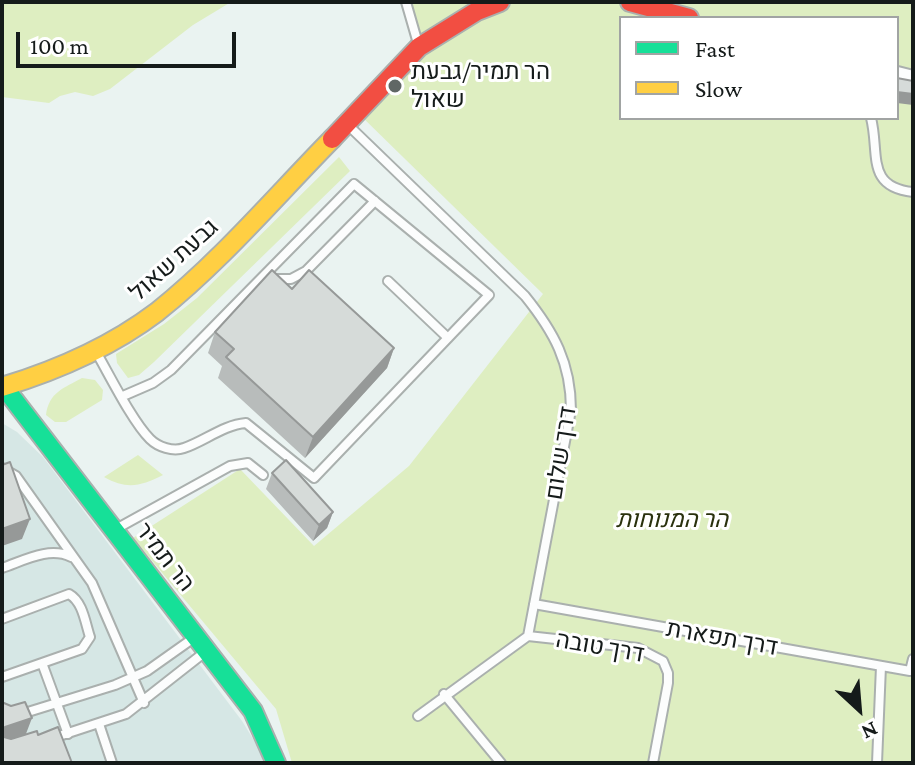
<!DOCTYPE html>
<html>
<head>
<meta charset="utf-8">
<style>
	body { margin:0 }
	#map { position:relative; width:915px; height:765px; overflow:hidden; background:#eaf3f1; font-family:"Crimson Pro",serif }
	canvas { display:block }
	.frame { position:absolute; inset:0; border:4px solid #151b1a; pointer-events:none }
	.legend { position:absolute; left:619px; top:16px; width:280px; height:104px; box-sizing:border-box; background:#fff; border:2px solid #a1a4a3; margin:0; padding:10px 14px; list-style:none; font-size:24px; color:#151b1a }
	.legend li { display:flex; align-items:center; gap:16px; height:40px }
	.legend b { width:40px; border:2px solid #a1a4a3 }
	.north { position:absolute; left:819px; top:669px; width:80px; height:80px; -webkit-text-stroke:6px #fff; paint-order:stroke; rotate:154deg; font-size:22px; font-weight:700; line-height:32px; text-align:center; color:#151b1a }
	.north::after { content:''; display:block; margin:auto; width:28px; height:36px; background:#151b1a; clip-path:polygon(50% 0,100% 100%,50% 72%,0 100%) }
	.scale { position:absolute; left:16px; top:32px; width:220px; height:36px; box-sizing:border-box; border:4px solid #151b1a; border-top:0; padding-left:10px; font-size:24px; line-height:28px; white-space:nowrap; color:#151b1a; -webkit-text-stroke:6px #fff; paint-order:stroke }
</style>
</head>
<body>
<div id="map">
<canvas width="915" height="765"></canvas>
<div class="frame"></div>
<ul class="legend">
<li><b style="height:10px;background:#16e098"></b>Fast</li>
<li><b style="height:10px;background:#ffcf43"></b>Slow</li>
</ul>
<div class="north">N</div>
<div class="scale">100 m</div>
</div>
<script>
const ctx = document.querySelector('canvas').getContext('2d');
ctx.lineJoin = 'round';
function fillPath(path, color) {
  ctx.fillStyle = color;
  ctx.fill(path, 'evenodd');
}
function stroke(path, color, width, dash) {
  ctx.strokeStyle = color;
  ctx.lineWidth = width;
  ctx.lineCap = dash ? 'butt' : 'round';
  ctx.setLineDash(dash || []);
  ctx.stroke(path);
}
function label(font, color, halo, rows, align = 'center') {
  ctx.font = font + ' "Crimson Pro",Heebo,serif';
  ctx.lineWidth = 6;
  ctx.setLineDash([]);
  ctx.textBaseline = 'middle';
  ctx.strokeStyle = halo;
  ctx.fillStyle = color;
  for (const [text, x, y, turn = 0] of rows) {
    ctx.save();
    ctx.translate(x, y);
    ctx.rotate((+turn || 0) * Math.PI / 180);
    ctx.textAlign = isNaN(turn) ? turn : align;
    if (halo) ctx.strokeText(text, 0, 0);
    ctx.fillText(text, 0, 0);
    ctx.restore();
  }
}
fillPath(new Path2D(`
	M2,423l15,9 26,25 199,264 26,42h-266z`), '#d6e7e5');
fillPath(new Path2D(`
	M2,2h229l-38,23 -83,64 -17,7 -18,-4 -15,4 -11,7 -47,-6z
	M411,2h502v761h-621l-16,-54 -143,-171 107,-69 74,77 95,-80 134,-172 -185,-181 60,-79zM621,18h276v100h-276z
	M339,157l11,14 -196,191 -15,13 -11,3 -11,-15 -1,-9 48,-30 33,-26z
	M82,378l13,2 8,10 -1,10 -36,22h-11l-9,-7c3,-23 18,-27 36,-37z
	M138,455l25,20c-22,11 -36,15 -59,2z`), '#deeec1');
const lane = new Path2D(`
	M406,2l13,45
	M871,118c9,35 -6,69 42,74
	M348,125l177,171c29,36 46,67 46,114l-43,226 -110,80
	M271,279h20l15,-8 69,-70
	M388,281l60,57
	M95,350c14,24 37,71 55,89 8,8 23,13 34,9 21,-7 39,-23 62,-25l68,55 175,-183 -135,-111 -183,186 -18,13 -30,13
	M2,468l14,8 76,107 52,120
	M116,529l114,-63 18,-3 15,12
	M2,568c21,-7 47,-22 69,-11
	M534,604l376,67 3,-12
	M2,619l67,-25c14,8 16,28 21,43l-8,12 -80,28
	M528,636l110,12 25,13 5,12v10l-15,80
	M42,663l26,71
	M444,694l57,69
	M2,720l113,-35 32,-14 48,-34
	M99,724l13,39
	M53,738l73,-24 79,-62
	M877,763l4,-97`);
const street = new Path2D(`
	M897,75l16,4`);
const fast = new Path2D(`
	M4,387l249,324 23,52`);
const slow = new Path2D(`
	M2,387c53,-16 110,-41 155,-75 64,-51 118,-115 175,-173`);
const jam = new Path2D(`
	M630,2l59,16
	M332,139l87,-92 58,-36 23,-9`);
stroke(lane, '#aab0ae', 12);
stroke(street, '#aab0ae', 20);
stroke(fast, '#aab0ae', 22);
stroke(slow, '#aab0ae', 22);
stroke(jam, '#aab0ae', 22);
stroke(lane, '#fcfdfd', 8);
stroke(street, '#fcfdfd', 16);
stroke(fast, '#16e098', 18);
stroke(slow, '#ffcf43', 18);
stroke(jam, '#f24e42', 18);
fillPath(new Path2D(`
	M292,289l102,59 -7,20 -82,90 -87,-80 4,-12 -14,-13 7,-21z
	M272,473l61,39 -6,16 -14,13 -47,-52z`), '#b8bcbb');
fillPath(new Path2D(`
	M897,92l16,2v11l-16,-2z
	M394,348l-7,20 -82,90 8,-21z
	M333,512l-6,16 -14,13 6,-16z
	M30,519l-8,20 -20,7v-17z
	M32,718l-8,21 -22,7v-13l3,-6z`), '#969998');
const building = new Path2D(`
	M897,78l16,3v13l-16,-2z
	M272,270l20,19 17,-19 85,78 -81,89 -87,-80 8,-8 -19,-17z
	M286,460l47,52 -14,13 -47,-52z
	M10,462l20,57 -28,10v-64z
	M25,702l7,16 -27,9 -2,4 1,6 7,2 26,-8 1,4 20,-8 14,36h-70v-59l2,-1 7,3z`);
fillPath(building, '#d6dbd9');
stroke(building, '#969998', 2);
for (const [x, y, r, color] of [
	[395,86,8,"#606765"]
]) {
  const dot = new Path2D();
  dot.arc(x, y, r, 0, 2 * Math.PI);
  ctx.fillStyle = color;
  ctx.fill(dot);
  stroke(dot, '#fff', 3);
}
label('24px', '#151b1a', '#fff', [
	["הר תמיר/גבעת",411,72],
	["שאול",411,100]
], 'left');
label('24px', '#151b1a', '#fff', [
	["גבעת שאול",174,260,-42],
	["דרך שלום",561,453,-81],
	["הר תמיר",165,557,52],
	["דרך תפארת",722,638,10],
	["דרך טובה",600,647,10]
]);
label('italic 24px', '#29310d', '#fff', [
	["הר המנוחות",672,520]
]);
</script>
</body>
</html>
